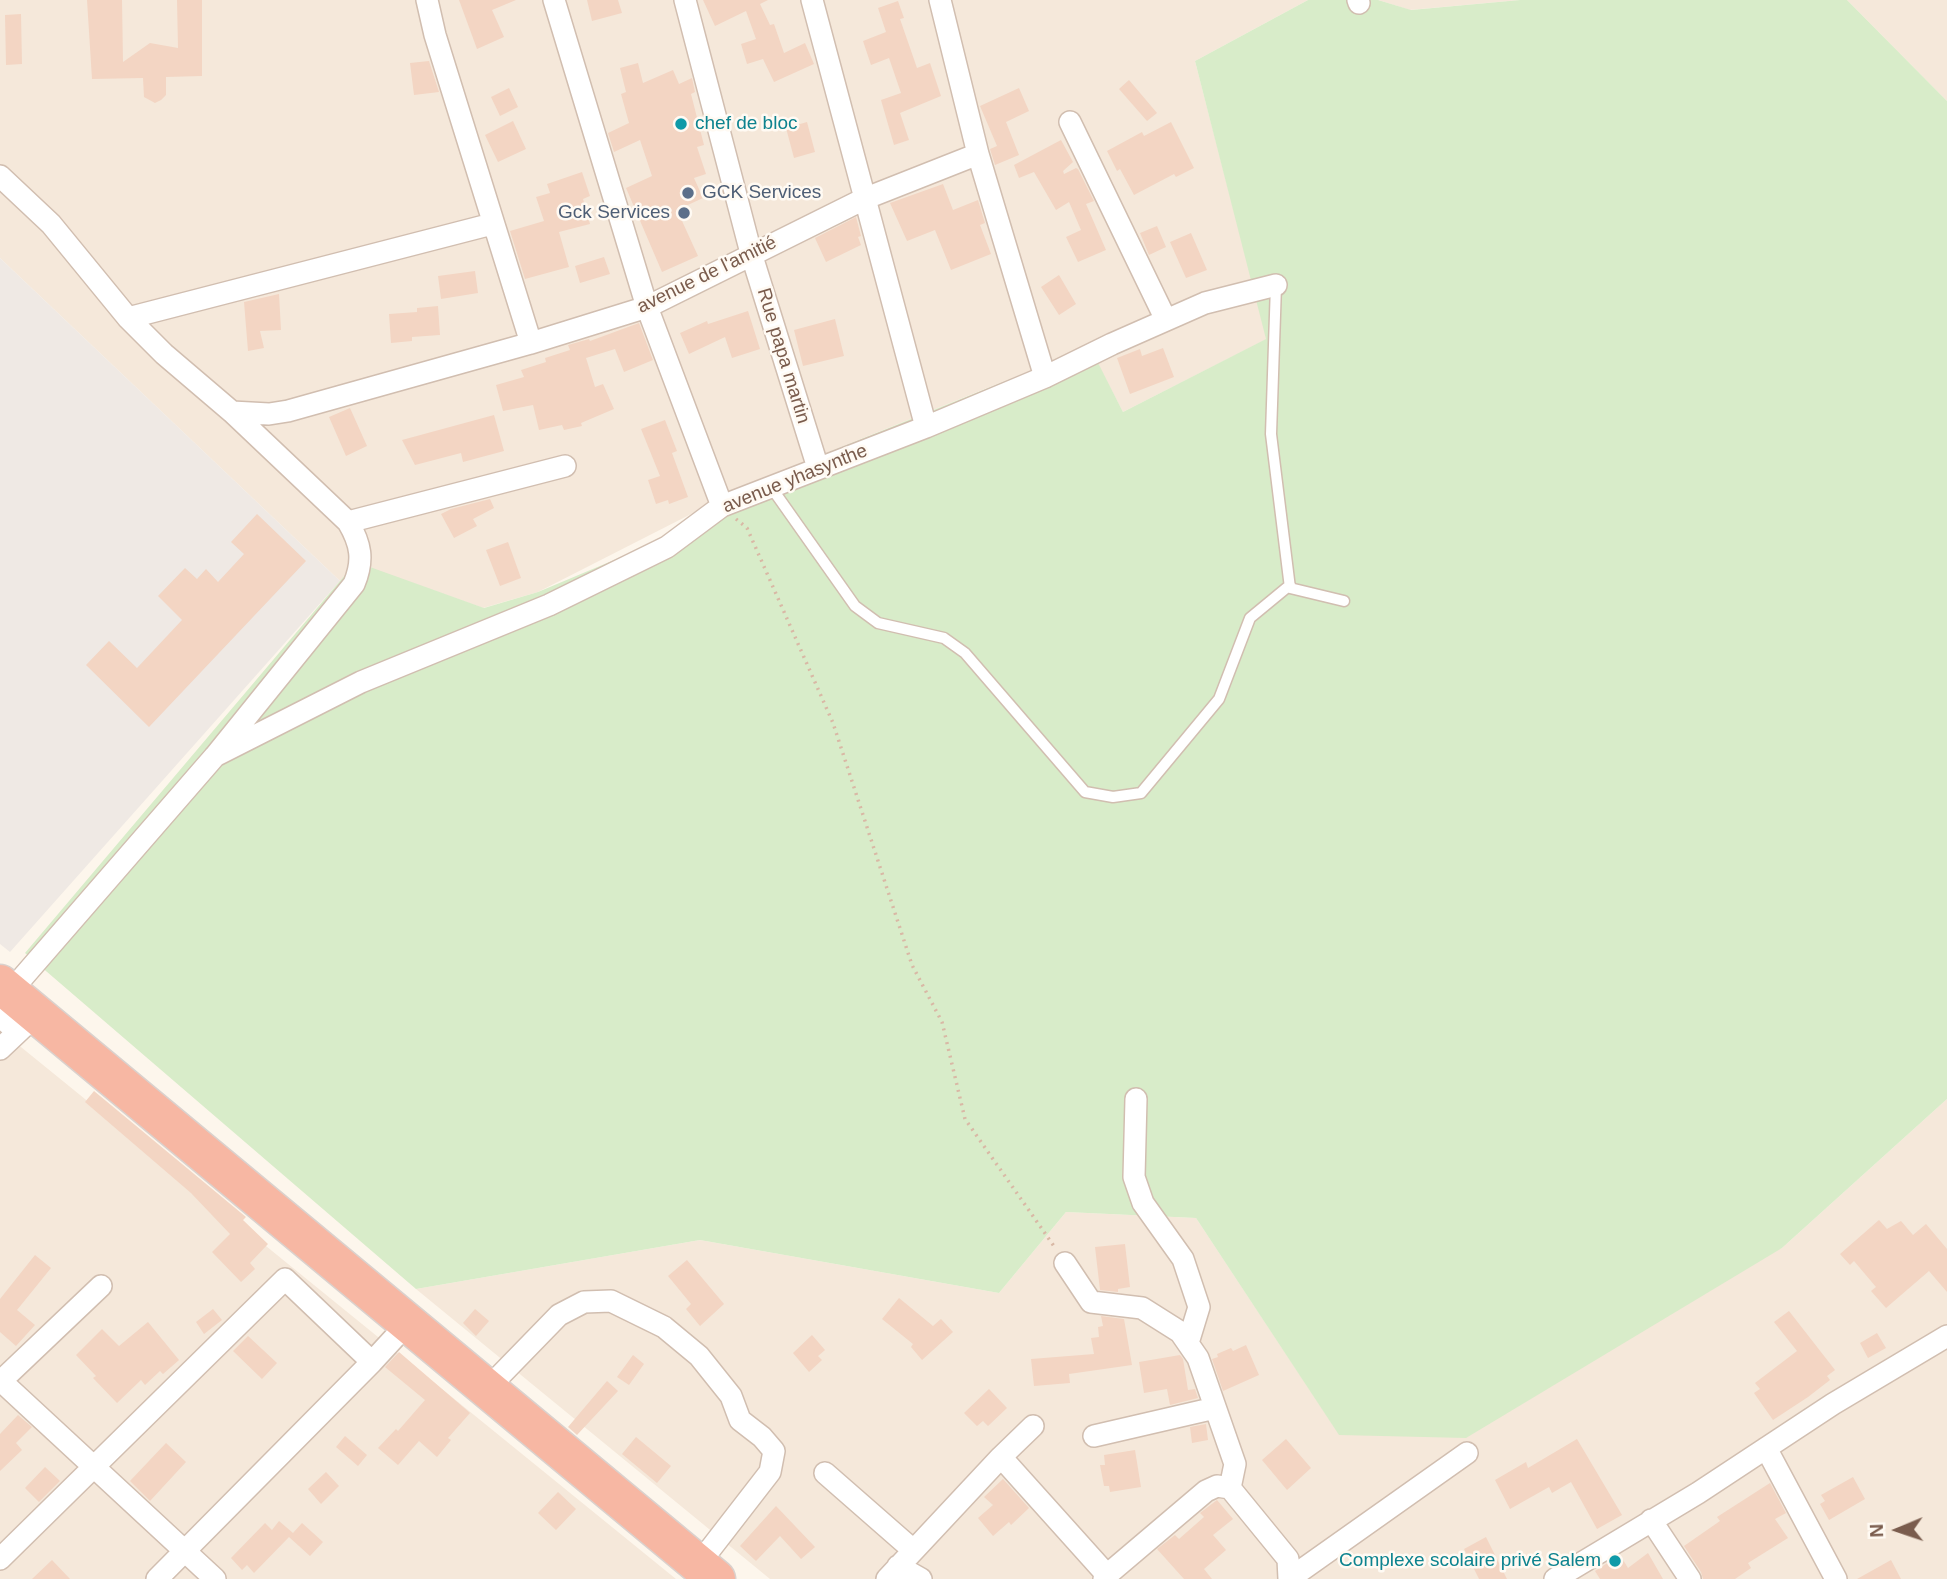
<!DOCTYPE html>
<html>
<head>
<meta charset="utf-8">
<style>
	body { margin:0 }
	#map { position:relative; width:1947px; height:1579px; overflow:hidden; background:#fdf6ec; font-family:Helvetica,sans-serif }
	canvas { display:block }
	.north { position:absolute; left:1863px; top:1495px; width:70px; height:70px; -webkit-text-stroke:5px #fffaf3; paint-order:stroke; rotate:268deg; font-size:19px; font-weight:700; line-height:28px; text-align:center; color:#7a5c4d }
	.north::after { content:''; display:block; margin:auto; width:24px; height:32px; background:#7a5c4d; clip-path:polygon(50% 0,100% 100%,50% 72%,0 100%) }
</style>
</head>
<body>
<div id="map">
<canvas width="1947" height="1579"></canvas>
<div class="north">N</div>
</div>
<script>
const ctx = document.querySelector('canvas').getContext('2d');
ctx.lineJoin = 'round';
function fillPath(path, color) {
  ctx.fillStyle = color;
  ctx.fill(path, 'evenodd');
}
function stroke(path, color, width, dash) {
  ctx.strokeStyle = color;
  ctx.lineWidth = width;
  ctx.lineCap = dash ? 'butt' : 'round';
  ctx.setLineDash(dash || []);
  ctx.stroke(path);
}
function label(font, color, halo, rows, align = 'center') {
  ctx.font = font + ' Helvetica,sans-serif';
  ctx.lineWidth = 5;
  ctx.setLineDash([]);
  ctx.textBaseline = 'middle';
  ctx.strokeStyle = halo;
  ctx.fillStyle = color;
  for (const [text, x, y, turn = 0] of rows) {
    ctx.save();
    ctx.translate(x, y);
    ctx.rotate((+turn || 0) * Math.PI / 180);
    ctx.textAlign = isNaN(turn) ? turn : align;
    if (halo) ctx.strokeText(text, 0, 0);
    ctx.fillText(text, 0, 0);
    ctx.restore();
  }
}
fillPath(new Path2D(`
	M0,0h1308l-113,61 72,278 -144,73 -34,-65 -337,136 -214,109 -55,16 -127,-45 -16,18 -340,-323z
	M1378,0h142l-110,10z
	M1847,0h100v101z
	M0,1030l676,549h-676z
	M1947,1099v480h-1177l-354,-290 284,-49 299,53 67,-81 130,6 143,216 443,-186z`), '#f5e8da');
fillPath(new Path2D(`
	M0,258l340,323 -330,371 -10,-8z`), '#efe9e4');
fillPath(new Path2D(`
	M1308,0h70l33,10 109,-10h327l100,101v998l-165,149 -316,190 -127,-3 -143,-217 -130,-6 -67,81 -299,-53 -284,49 -391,-336 331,-391 128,46 54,-16 169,-71 45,-38 338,-136 33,65 143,-73 -71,-278z`), '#d8ecc9');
fillPath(new Path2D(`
	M87,0h35l1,62 27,-19 28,5 -1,-48h25v76l-36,1v18l-5,5 -6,3 -11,-6 -1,-19 -51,1z
	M459,0h57l-24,10 12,27 -27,12z
	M587,0h31l4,13 -30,8z
	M703,0h65l-8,4 10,21 4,-1 10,29 21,-10 9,21 -40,18 -11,-23 -16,5 -6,-20 15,-5 -10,-28 -31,15z
	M898,1l6,17 -4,1 17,49 13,-5 11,33 -41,17 9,27 -15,5 -13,-45 20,-7 -12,-35 -18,7 -8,-24 23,-9 -8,-24z
	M21,14l1,50 -16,1 -1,-50z
	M429,61l10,31 -25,3 -4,-32z
	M638,63l5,20 30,-13 6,14 13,-6 3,14 -4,2 13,51 -7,2 9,27 -12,4 9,20 -26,12 21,46 -36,16 -36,-84 26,-12 -12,-36 -26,12 -6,-19 21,-10 -8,-29 5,-2 -6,-24z
	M1129,80l28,33 -10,8 -28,-32z
	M509,88l9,19 -18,9 -9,-19z
	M1019,88l10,23 -23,11 13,33 -24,10 -5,-16 7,-3 -17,-40z
	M513,121l13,28 -28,13 -13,-27z
	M807,122l8,30 -21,6 -8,-30z
	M1171,122l23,46 -18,9 -2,-3 -40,21 -14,-26 -3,2 -10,-20 35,-19 2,4z
	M1061,140l12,22 -10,9 1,3 12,-6 2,1 16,32 -8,3 20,46 -28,12 -12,-25 15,-7 -12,-28 -13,8 -22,-38 -15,6 -5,-13z
	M582,172l8,24 -7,3 7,25 -31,8 10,35 -44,12 -15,-48 34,-10 -8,-24 14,-4 -3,-9z
	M943,184l10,26 25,-10 7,23 -5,2 11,29 -40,16 -16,-40 -28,11 -17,-38z
	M856,217l5,19 -3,1 3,8 -35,17 -11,-24z
	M1157,226l9,21 -17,8 -9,-22z
	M1191,233l16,37 -21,8 -16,-36z
	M604,257l6,17 -30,9 -5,-17z
	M475,271l3,22 -37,6 -3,-23z
	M1059,275l17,29 -17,11 -18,-28z
	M279,294l2,36 -21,1 4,17 -16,3 -4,-49z
	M438,306l2,29 -28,2v4l-21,2 -2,-29 28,-2v-4z
	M748,311l12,38 -28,9 -7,-21 -36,17 -9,-21 27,-12 1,3z
	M835,319l9,37 -41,10 -9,-36z
	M639,323l14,37 -29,12 -9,-23 -29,9 9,29 8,-3 11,25 -33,14 1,3 -18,4 -2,-5 -23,5 -6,-25 -30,6 -7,-26 28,-8 -3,-7 25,-8 -1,-4 25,-8 -2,-5 21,-6 1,2z
	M1163,348l11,29 -44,17 -13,-36 23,-9 2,7z
	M350,408l17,38 -21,10 -17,-39z
	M494,415l10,36 -41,11 -2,-9 -46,12 -13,-25z
	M665,420l12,31 -5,2 16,44 -19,7 -1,-4 -12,4 -8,-24 12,-4 -19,-47z
	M490,499l4,9 -21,11 4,7 -23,12 -13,-24 10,-5z
	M257,514l49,47 -157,166 -63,-62 23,-24 28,27 45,-48 -24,-24 27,-28 12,11 9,-10 12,13 26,-28 -13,-12z
	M508,542l13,36 -21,8 -14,-36z
	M94,1091l152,126 -3,3 25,24 -18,19 5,6 -14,13 -29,-30 18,-18 -39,-41 -106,-91z
	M1879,1220l8,9 14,-8 12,14 13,-11 21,25v43l-18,-21 -43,37 -15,-17 5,-4 -22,-26 -4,4 -10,-11z
	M1125,1244l5,43 -12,2v3l-18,-2 -5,-43z
	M35,1255l16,13 -34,42 18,15 -19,21 -16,-14v-33z
	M687,1260l37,44 -24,22 -14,-17 5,-5 -23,-28z
	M899,1298l34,28 8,-7 12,13 -31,28 -11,-13 2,-3 -31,-25z
	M213,1309l9,11 -18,14 -8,-12z
	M475,1309l14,12 -13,15 -13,-13z
	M1789,1311l46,59 -8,6 3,4 -22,17 -35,23 -19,-27 6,-4 -5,-6 42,-32 -23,-29z
	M1101,1316l23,3 8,46 -63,9 1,9 -36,3 -3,-27 63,-5 -3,-16 8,-1 -1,-10 5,-1z
	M148,1322l31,38 -16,14 -3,-3 -15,14 -4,-5 -24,23 -24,-25 3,-2 -20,-21 26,-26 17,17z
	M1877,1333l9,15 -18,10 -8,-15z
	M812,1335l13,15 -7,6 4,4 -13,12 -16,-19z
	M248,1336l29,27 -15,16 -29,-28z
	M1246,1345l13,30 -36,16 -11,-32 6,-2 -1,-3 14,-6 2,3z
	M399,1352l71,61 -22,25 3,2 -14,17 -18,-16 -21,24 -20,-17 18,-19 2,2 27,-31 -40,-33z
	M633,1355l11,9 -15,21 -12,-8z
	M1180,1355l3,4 5,31 7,-1 3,9 -28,7 -3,-16 -23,4 -5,-31z
	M607,1381l11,10 -41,44 -9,-8z
	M989,1389l18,19 -19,18 -5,-5 -6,5 -13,-13z
	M18,1415l14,12 -16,16 6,7 -22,21v-37z
	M1206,1424l2,16 -16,3 -2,-16z
	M345,1436l22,19 -9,11 -22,-19z
	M636,1437l35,29 -14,17 -35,-29z
	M1286,1439l25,29 -24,22 -25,-30z
	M1577,1439l45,76 -25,14 -26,-47 -19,11 -3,-6 -39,22 -15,-29 31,-18 2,6z
	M166,1443l20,19 -36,39 -20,-20z
	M1135,1450l6,37 -31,5 -1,-6h-5l-4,-21h5l-1,-10z
	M45,1467l15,14 -21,21 -14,-14z
	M326,1472l13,14 -18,18 -13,-15z
	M1853,1477l12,22 -36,21 -9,-16 5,-3 -4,-6z
	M1003,1479l26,29 -18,17 -2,-3 -16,14 -15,-18 15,-13 -9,-8z
	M1770,1483l16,30 -11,6 13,19 -40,25 3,5 -16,11h-32l-2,-7 -17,-26 36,-25 -3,-4z
	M558,1492l18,17 -20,21 -18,-17z
	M1217,1500l16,19 -20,16 13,15 -22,19 8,10h-28l-27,-30 18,-14 4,4 25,-22 -4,-4z
	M776,1506l39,41 -14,12 -21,-23 -24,25 -16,-15z
	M279,1521l14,12 9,-10 21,19 -13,14 -21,-19 -35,36 -7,-8 -5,5 -11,-12 34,-35 7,7z
	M1486,1537l21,42h-28l-15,-30z
	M1648,1553l15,26h-63l-5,-8 25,-16 8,13z
	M52,1560l18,19h-38z
	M1891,1560l10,19h-44z`), '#f3d5c3');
const lane = new Path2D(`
	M1276,285l-5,149 19,154 54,13
	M771,487l84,119 23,17 66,15 21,15 120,139 28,5 28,-4 78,-94 31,-81 40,-33`);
const street = new Path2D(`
	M427,0l8,35 96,308
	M554,0l93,307 75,199
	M685,0l66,253 67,215
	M812,0l114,427
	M1358,0l1,3
	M1070,122l96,198
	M978,154l67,223
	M0,176l51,48 77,94 36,36 68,58 116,110c13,22 16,38 6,62l-139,172 -205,236
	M128,318l364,-94
	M232,412l37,2 19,-3 243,-68 116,-36 217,-108 114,-45 -38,-154
	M348,522l217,-56
	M215,756l146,-74 188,-77 118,-58 55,-41 204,-79 119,-50 67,-33 93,-41 71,-18
	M0,1017l17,14
	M0,1049l36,-34
	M1136,1099l-2,78 9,26 40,56 16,48 -11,36
	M1065,1263l26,39 51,6 38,24 18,26 37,106 -5,24
	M0,1380l215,199
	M0,1382l101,-96
	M487,1389l72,-74 25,-13 27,-1 53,26 35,29 32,40 9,24 22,17 12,14 -4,21 -72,93
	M1033,1426l-32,31 106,118 -3,4
	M1094,1436l121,-28
	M1766,1448l70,131
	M825,1473l88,77
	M1651,1520l39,59
	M0,1559l285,-280 87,83
	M898,1566l23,13
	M1107,1575l99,-84 11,-5 13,2 58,71 1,20
	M157,1579l215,-217 36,-39
	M887,1579l114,-122
	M1289,1579l178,-126
	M1555,1579l143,-86 135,-89 114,-68`);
const highway = new Path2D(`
	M0,984l716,595`);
stroke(lane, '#d1beb0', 13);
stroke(street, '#d1beb0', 24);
stroke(highway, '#dad1cd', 41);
stroke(new Path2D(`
	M736,519l11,9 86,195 79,242 30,57 23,97 91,130`), '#d9b8a5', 3.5, [2, 5]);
stroke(lane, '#fff', 10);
stroke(street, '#fff', 21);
stroke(highway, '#f7b7a3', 38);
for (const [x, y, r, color] of [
	[681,124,7,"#0f9aa8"],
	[688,193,7,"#5c6f8a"],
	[684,213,7,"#5c6f8a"],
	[1615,1561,7,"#0f9aa8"]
]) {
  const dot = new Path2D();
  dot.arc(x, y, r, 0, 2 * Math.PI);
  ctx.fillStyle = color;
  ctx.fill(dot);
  stroke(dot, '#fffaf3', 2.5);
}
label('19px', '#0d838f', '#fffaf3', [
	["chef de bloc",695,124],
	["Complexe scolaire privé Salem",1601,1561,"right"]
], 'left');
label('19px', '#4e5e75', '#fffaf3', [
	["GCK Services",702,193],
	["Gck Services",670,213,"right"]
], 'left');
label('19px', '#7a5c4d', '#fffaf3', [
	["avenue de l'amitié",707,275,-26],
	["Rue papa martin",783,356,73],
	["avenue yhasynthe",795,479,-22]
]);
</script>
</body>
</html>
